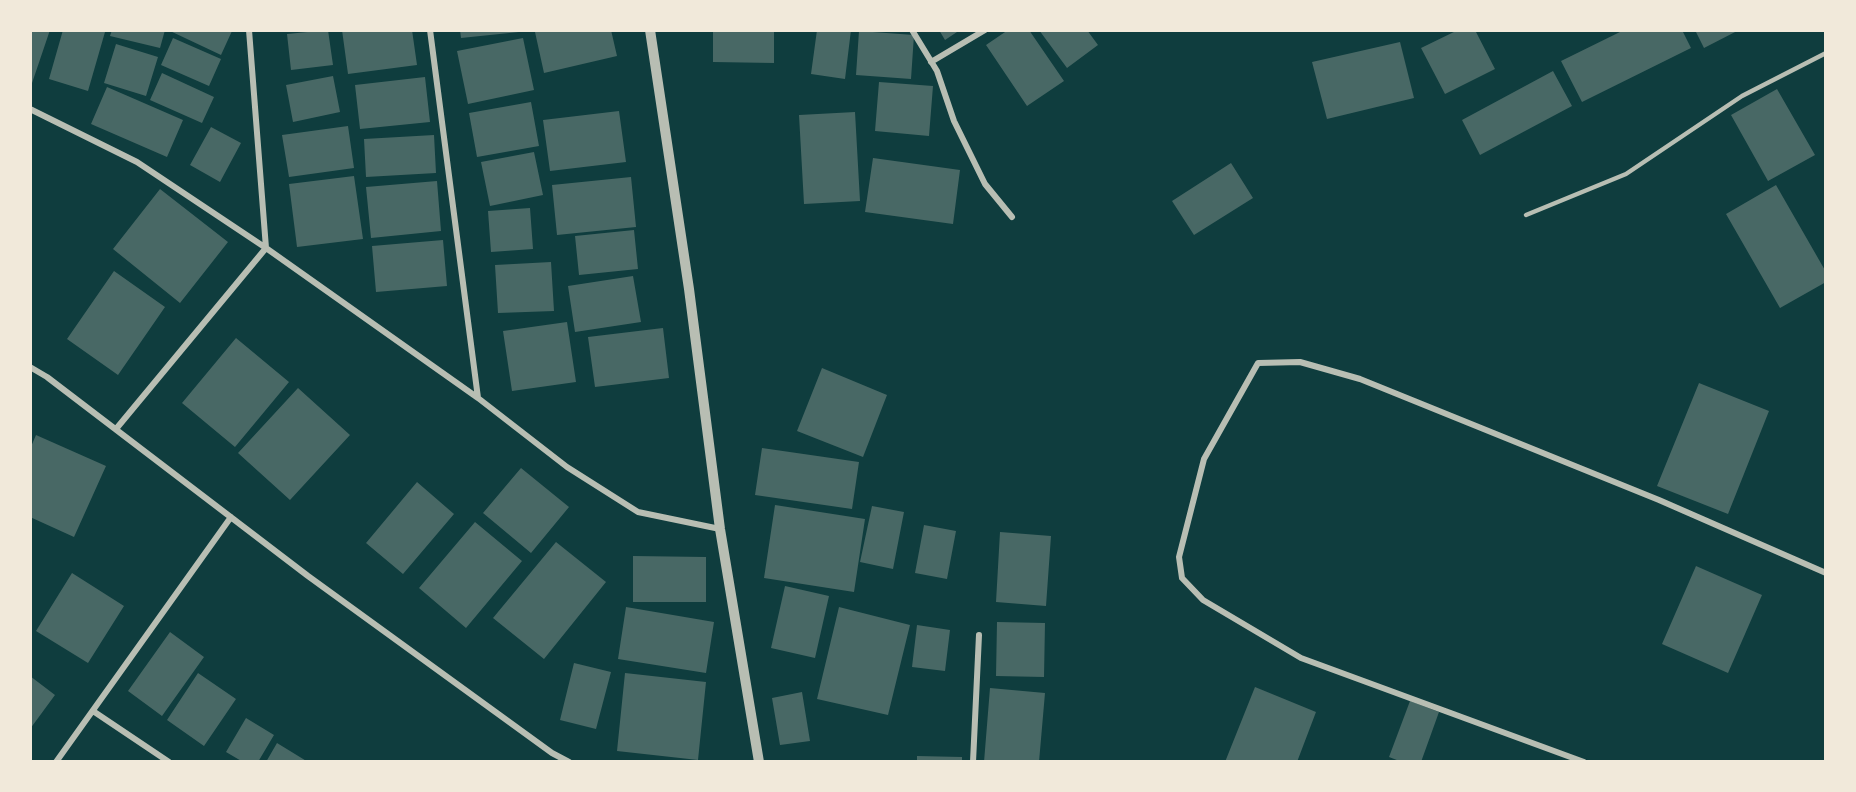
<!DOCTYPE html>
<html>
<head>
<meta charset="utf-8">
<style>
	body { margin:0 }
	#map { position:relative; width:1856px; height:792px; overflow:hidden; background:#0f3d3e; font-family:Literata,serif }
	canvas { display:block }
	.frame { position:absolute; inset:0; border:32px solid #f1e9da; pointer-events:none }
</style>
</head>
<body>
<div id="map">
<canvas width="1856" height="792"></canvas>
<div class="frame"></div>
</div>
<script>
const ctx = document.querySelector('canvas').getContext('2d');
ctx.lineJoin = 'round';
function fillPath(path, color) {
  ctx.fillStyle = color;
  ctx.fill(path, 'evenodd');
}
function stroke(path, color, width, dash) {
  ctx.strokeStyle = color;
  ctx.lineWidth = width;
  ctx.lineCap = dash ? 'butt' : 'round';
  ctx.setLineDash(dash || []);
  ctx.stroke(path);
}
fillPath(new Path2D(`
	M30,30h20l-20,59z
	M63,30l42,2 -17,59 -39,-12z
	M112,30h53l-5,18 -50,-12z
	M168,30h62l2,1 -11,24z
	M328,30l5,35 -42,5 -4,-36z
	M342,30h70l5,35 -69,9z
	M460,30h59v2l-58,6z
	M542,30h69l6,26 -73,17 -9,-41z
	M713,30h61v33l-61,-1z
	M817,30h34l-6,49 -34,-5z
	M939,30h21l-15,10z
	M1008,30h21l35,51 -37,25 -41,-61z
	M1039,30h48l11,15 -31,23z
	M1458,30h17l20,39 -50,25 -24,-46z
	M1624,30h58l9,18 -109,54 -21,-41z
	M1695,30h44l-35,18z
	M859,31l55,4 -3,44 -55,-4z
	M173,38l48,21 -12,27 -48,-21z
	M523,38l11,52 -66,14 -11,-53z
	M1400,42l14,56 -87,21 -15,-57z
	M116,44l42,13 -12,39 -42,-13z
	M1553,71l19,35 -92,49 -18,-35z
	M162,73l52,24 -12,26 -52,-23z
	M333,76l7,36 -47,10 -7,-37z
	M425,77l5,45 -70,7 -5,-44z
	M879,82l54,4 -4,50 -54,-5z
	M107,87l76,33 -16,37 -76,-33z
	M1777,89l38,66 -47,26 -37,-66z
	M531,102l8,44 -62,11 -8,-44z
	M619,111l7,51 -76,9 -7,-51z
	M855,112l5,89 -56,3 -5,-89z
	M348,126l6,42 -65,9 -7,-42z
	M211,127l30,16 -21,39 -30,-17z
	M434,135l2,38 -70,4 -2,-38z
	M534,152l9,43 -53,11 -9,-44z
	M873,158l87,12 -7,54 -88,-12z
	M1231,163l22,35 -59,37 -22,-34z
	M354,176l9,63 -66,8 -8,-63z
	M631,177l5,50 -79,8 -5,-50z
	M437,181l4,50 -70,7 -5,-51z
	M1776,185l50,87v10l-46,26 -54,-94z
	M160,189l68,53 -48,61 -67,-54z
	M530,208l3,41 -42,3 -3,-41z
	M634,230l4,39 -59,6 -4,-39z
	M443,240l4,46 -71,6 -4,-46z
	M551,262l3,49 -56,2 -3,-48z
	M114,271l51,36 -47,68 -51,-36z
	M633,276l8,46 -66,10 -7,-46z
	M567,322l9,60 -64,9 -9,-60z
	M663,328l6,50 -74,9 -7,-50z
	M236,338l53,44 -54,65 -53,-44z
	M822,368l65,27 -24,62 -66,-26z
	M1699,383l70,28 -41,103 -71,-28z
	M298,388l52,47 -60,65 -52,-47z
	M36,435l70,31 -32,71 -44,-20v-68z
	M762,448l97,14 -7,47 -97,-14z
	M521,468l48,39 -38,46 -48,-40z
	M417,482l37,32 -51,60 -37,-31z
	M775,505l90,14 -11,73 -90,-14z
	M872,506l32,6 -11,57 -33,-7z
	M475,522l47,39 -56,67 -47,-40z
	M924,525l32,6 -9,48 -32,-6z
	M1000,532l51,4 -5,70 -50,-4z
	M556,542l50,40 -62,77 -51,-41z
	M633,556l73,1v45h-73z
	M1696,566l66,29 -34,78 -66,-29z
	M72,573l52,33 -36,57 -52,-32z
	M785,586l44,10 -14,62 -44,-10z
	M626,607l88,15 -8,51 -88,-14z
	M839,607l71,18 -22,90 -71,-16z
	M997,622l48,1 -1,54 -48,-1z
	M917,625l33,5 -5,41 -33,-4z
	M170,632l34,25 -42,59 -34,-25z
	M574,663l37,9 -15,57 -36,-9z
	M198,673l38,26 -32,47 -37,-26z
	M625,673l81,9 -8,78 -81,-9z
	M30,676l25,19 -25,34z
	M1255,687l61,25 -19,50h-72z
	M990,688l55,5 -6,69h-55z
	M802,692l8,49 -30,4 -8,-47z
	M1410,701l29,11 -18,50h-19l-13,-5z
	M246,718l28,17 -16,27h-15l-17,-10z
	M277,743l31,19h-42z
	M917,756l45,1v5h-45z`), '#486865');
stroke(new Path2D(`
	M1526,215l100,-41 116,-78 84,-43`), '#b8beb3', 4.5);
stroke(new Path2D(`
	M430,30l48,368 89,69 71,45 82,17
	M912,30l25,41 17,50 31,63 27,33
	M931,62l54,-32
	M30,109l107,53 129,86 212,150
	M30,367l17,10 261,199 244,177 17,9
	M116,429l150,-181 -17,-218
	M93,711l76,51
	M56,762l175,-245
	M973,762l6,-127
	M1584,762l-283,-104 -98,-58 -21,-22 -3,-21 25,-98 54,-96 42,-1 60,17 299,121 167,73`), '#b8beb3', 6);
stroke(new Path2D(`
	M650,30l39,259 31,240 39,233`), '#b8beb3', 10);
</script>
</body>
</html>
